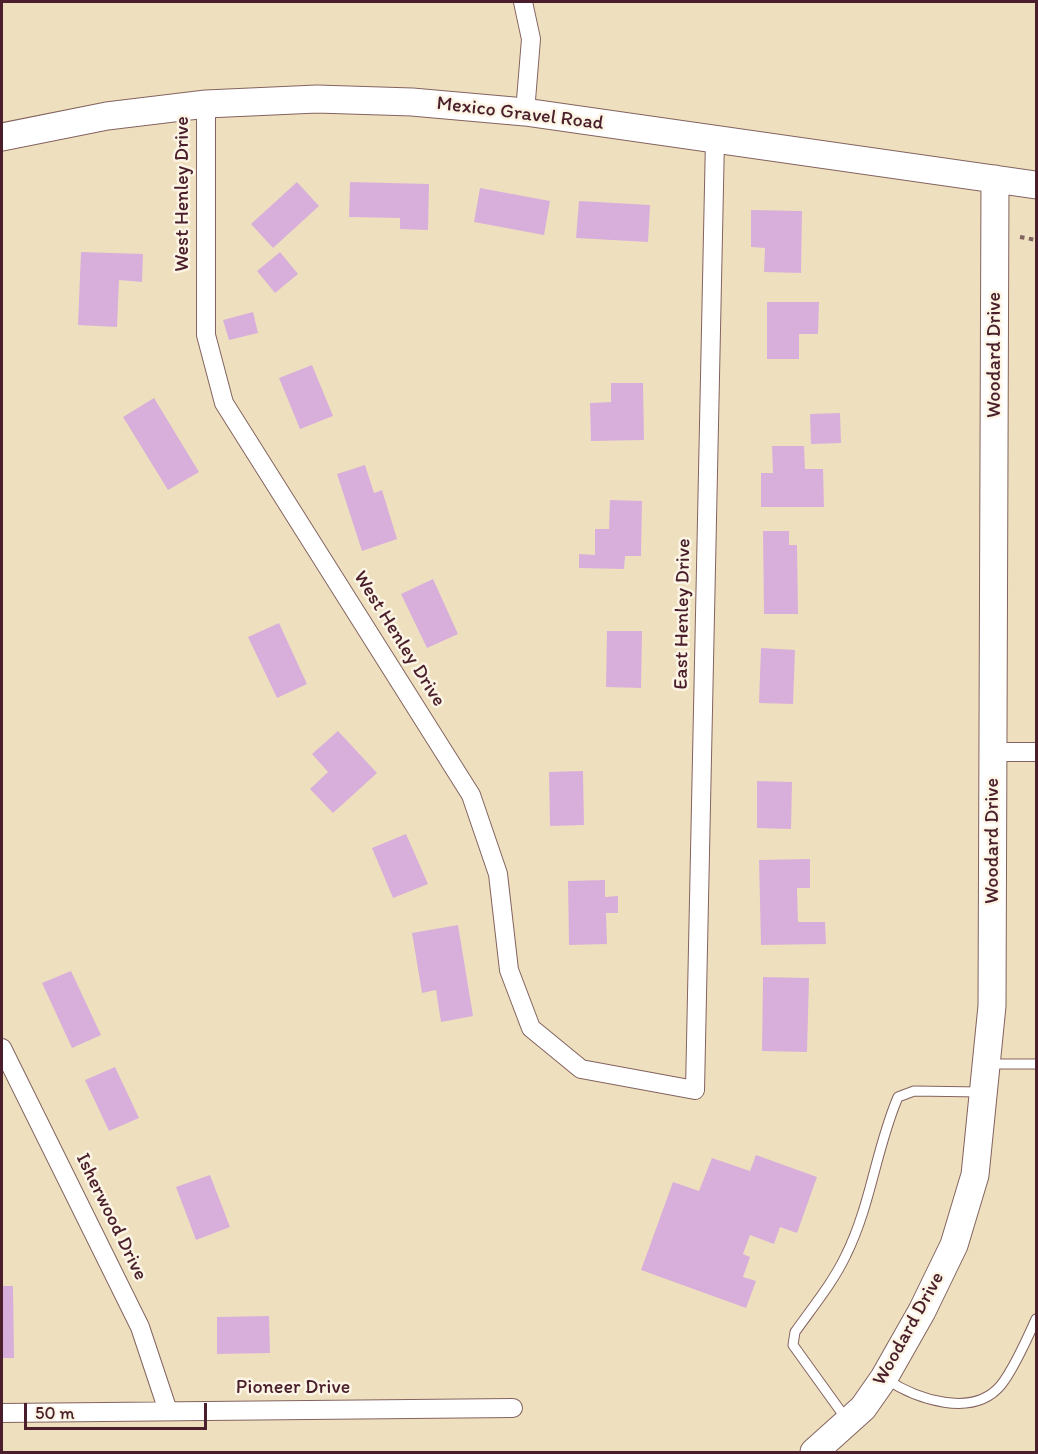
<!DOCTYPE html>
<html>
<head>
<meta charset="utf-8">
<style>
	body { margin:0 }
	#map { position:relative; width:1038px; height:1454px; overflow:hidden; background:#eee0bf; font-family:Itim,sans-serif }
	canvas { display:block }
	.frame { position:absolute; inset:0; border:3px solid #4a1f2b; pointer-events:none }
	.scale { position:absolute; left:24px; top:1403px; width:183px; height:27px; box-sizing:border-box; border:3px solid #4a1f2b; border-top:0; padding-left:8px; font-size:18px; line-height:21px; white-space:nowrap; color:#4a1f2b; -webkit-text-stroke:4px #fcf5e5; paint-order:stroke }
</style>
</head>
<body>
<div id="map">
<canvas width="1038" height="1454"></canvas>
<div class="frame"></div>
<div class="scale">50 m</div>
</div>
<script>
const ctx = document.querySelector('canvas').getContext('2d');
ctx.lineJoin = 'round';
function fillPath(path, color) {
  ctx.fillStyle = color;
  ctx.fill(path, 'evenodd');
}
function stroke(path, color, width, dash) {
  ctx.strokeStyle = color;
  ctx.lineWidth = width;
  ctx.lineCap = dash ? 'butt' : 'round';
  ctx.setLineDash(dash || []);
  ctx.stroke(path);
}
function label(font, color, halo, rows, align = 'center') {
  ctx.font = font + ' Itim,sans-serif';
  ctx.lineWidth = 5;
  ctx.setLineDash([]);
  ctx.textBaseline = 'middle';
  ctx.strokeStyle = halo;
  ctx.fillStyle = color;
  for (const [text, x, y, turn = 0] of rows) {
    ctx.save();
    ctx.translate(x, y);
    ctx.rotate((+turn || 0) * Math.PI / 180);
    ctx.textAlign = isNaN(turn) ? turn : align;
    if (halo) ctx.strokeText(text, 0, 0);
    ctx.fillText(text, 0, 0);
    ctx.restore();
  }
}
fillPath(new Path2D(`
	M297,182l22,24 -46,42 -22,-24z
	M350,182l79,2 -1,46 -28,-1v-11l-51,-1z
	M480,188l70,13 -6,34 -70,-13z
	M579,201l71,4 -2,37 -72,-4z
	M751,210l51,1 -1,62 -37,-1 1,-24 -14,-1z
	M81,252l62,2 -1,28 -23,-2 -2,47 -39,-2z
	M280,252l18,22 -23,19 -18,-22z
	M767,302h52l-1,32h-19v25h-32z
	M253,312l5,21 -29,7 -6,-20z
	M312,365l21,51 -33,13 -21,-51z
	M611,383h32l1,57 -53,1 -1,-38 21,-1z
	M154,398l45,74 -31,18 -45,-73z
	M840,413l1,30 -30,1 -1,-30z
	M772,446h32l1,23h18l1,38h-63v-34h12z
	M365,465l9,28 8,-3 15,49 -35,12 -25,-77z
	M610,500l32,1 -1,55h-16l-1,13 -45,-1v-14l16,1v-26h14z
	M763,531h26v14h8l1,69h-34z
	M433,579l25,55 -31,14 -26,-54z
	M279,623l28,61 -30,14 -29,-61z
	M607,631h35l-1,57 -35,-1z
	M761,648l34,2 -2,54 -34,-1z
	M338,731l39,42 -44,40 -23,-24 18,-17 -16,-18z
	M583,771l1,54 -34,1 -1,-54z
	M757,781l35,1 -1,47 -34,-1z
	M406,834l22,50 -35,14 -21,-50z
	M810,859v29h-13l1,34h27l1,22 -65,1 -2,-85z
	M605,880v17l13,-1v17h-12l1,31 -38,1 -1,-64z
	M458,925l15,91 -32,6 -5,-32 -14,3 -10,-60z
	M71,971l30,64 -29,13 -30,-65z
	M763,977l46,1 -2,74 -45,-1z
	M115,1067l24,51 -30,13 -24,-51z
	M756,1155l61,22 -20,56 -17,-6 -6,17 -24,-9 -7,19 7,3 -7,20 13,4 -10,27 -105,-38 32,-88 26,9 13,-33 38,13z
	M210,1175l20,52 -34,13 -20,-53z
	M2,1286h11l1,72h-12z
	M269,1316l1,37 -53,1v-37z`), '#d8afda');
const lane = new Path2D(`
	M989,1064h47
	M886,1379c30,20 87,40 115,6 12,-15 27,-48 35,-66
	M847,1420l-54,-75 2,-13c17,-24 39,-51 51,-77 25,-50 30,-107 52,-158l16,-6 67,1`);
const street = new Path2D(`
	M523,2l8,37 -6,73
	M206,104v231l18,68 247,392 27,79 11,96 22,58 50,41 114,21 20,-951
	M993,752h43
	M2,1048l138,279 28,84
	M2,1413l511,-5`);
const secondary = new Path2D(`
	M2,137l105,-21 99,-12 111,-5 95,3 113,10 511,73
	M814,1452l49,-44 21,-30 38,-67 32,-66 21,-70 17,-169 3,-827`);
stroke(lane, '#83635f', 11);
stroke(street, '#83635f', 20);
stroke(secondary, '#83635f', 29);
stroke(new Path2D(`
	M1020,237l16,3`), '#83635f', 4, [4.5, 4.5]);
stroke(lane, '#fff', 9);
stroke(street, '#fff', 18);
stroke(secondary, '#fff', 27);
label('20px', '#4a1f2b', '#fcf5e5', [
	["Mexico Gravel Road",520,114,7],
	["West Henley Drive",183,194,-90],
	["Woodard Drive",995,355,-90],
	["East Henley Drive",683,614,-89],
	["West Henley Drive",399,639,58],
	["Woodard Drive",993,841,-90],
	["Isherwood Drive",111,1217,64],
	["Woodard Drive",909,1329,-61],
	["Pioneer Drive",293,1388]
]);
</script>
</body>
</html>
